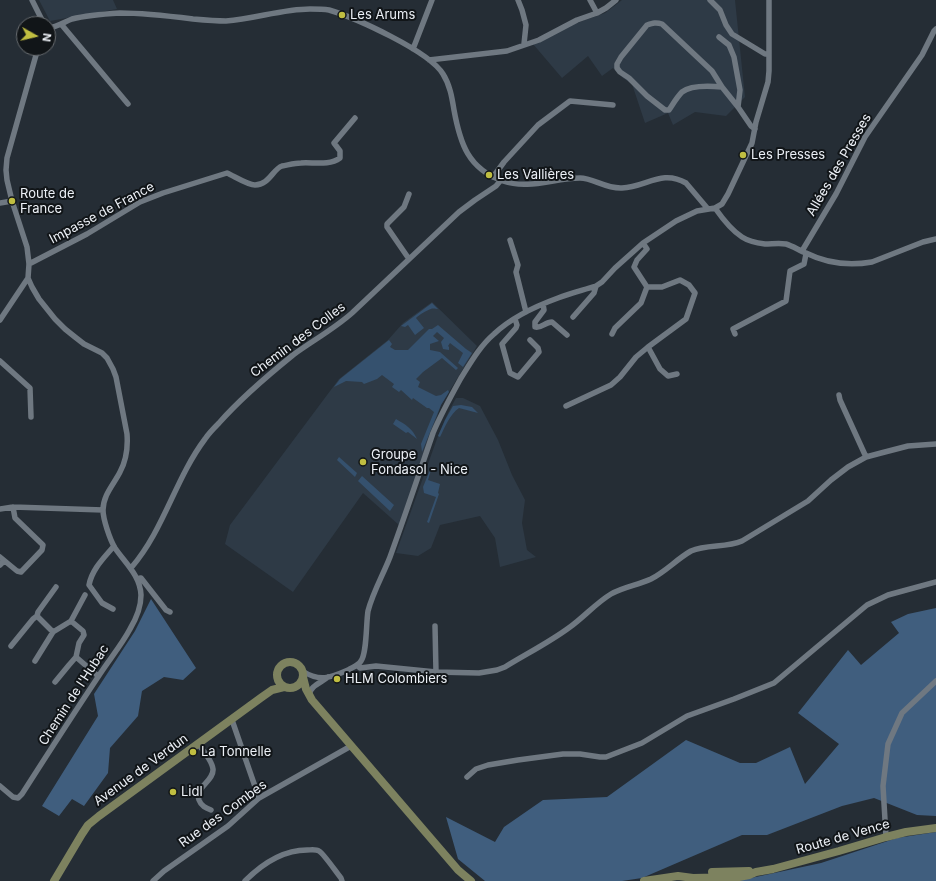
<!DOCTYPE html>
<html>
<head>
<meta charset="utf-8">
<style>
	body { margin:0 }
	#map { position:relative; width:936px; height:881px; overflow:hidden; background:#252d35; font-family:Inter,sans-serif }
	canvas { display:block }
	.north { position:absolute; left:16px; top:16px; width:40px; height:40px; box-sizing:border-box; background:#111518; border:1px solid #696d71; border-radius:50%; rotate:98deg; font-size:11px; font-weight:700; line-height:16px; text-align:center; color:#ecf0f6 }
	.north::after { content:''; display:block; margin:auto; width:14px; height:18px; background:#c0be41; clip-path:polygon(50% 0,100% 100%,50% 72%,0 100%) }
</style>
</head>
<body>
<div id="map">
<canvas width="936" height="881"></canvas>
<div class="north">N</div>
</div>
<script>
const ctx = document.querySelector('canvas').getContext('2d');
ctx.lineJoin = 'round';
function fillPath(path, color) {
  ctx.fillStyle = color;
  ctx.fill(path, 'evenodd');
}
function stroke(path, color, width, dash) {
  ctx.strokeStyle = color;
  ctx.lineWidth = width;
  ctx.lineCap = dash ? 'butt' : 'round';
  ctx.setLineDash(dash || []);
  ctx.stroke(path);
}
function label(font, color, halo, rows, align = 'center') {
  ctx.font = font + ' Inter,sans-serif';
  ctx.lineWidth = 4;
  ctx.setLineDash([]);
  ctx.textBaseline = 'middle';
  ctx.strokeStyle = halo;
  ctx.fillStyle = color;
  for (const [text, x, y, turn = 0] of rows) {
    ctx.save();
    ctx.translate(x, y);
    ctx.rotate((+turn || 0) * Math.PI / 180);
    ctx.textAlign = isNaN(turn) ? turn : align;
    if (halo) ctx.strokeText(text, 0, 0);
    ctx.fillText(text, 0, 0);
    ctx.restore();
  }
}
fillPath(new Path2D(`
	M39,0h74l4,9 -67,12z
	M622,0h113l10,97 -19,19 -31,-4 -22,13 -5,-12 -23,10 -13,-39 -9,-6 -10,-10 -11,8 -14,-20 -26,22 -29,-34 41,-20 31,-11z
	M432,302l45,44 -36,59 -26,78 -16,42 -36,-32 -70,99 -68,-48 5,-19 109,-146 49,-39 15,-17z
	M456,398h7l17,8 18,34 14,35 13,25 -3,23 5,27 9,7 -36,10 -5,-29 -15,-22 -40,9 -9,23 -13,8 -22,-3 42,-117 10,-23z`), '#2e3a46');
fillPath(new Path2D(`
	M432,303l6,6c-1,0 -6,-1 -7,0 -4,1 -12,6 -15,9l8,10 -9,7 -7,-10 -3,2 -4,-1z
	M438,325l28,24 6,4 -9,14 -5,-4 5,-10 -13,-10 -2,3 1,1v3l-6,-1 -2,-7 3,-4 -7,-6 -4,4 6,5 -9,3v6l10,2 18,16 -2,2 -14,-12 -19,14 -7,7 4,3 -2,5 18,9 5,-1 7,-5 1,2 -8,13 -19,47 -1,-8 13,-32 -5,-4h-2l-14,-10 -1,2 -11,-10 -2,2 -7,-5 2,-3 -12,-9 -5,4 -13,5 -2,-2 -16,-1 -12,6 6,-8 49,-39 3,4 -2,3 5,3h13l21,-21h3z
	M461,405l11,2 6,6 -19,-5c-9,6 -14,19 -19,29l-2,-1 7,-16 8,-14z
	M396,419c10,6 16,9 21,20l-9,-7 -2,1 -13,-9z
	M339,457l18,16 -2,4 -18,-17z
	M430,470h1l-3,10 12,4 -2,9 1,1 -10,29 -2,-1 9,-25 -12,-4 -1,-6z
	M362,476l32,29 -4,6 -32,-30z`), '#35516e');
fillPath(new Path2D(`
	M151,599l45,69 -13,12 -19,-3 -22,14 -4,25 -28,32 -2,25 -24,33 -12,-7 -13,17 -17,-10 56,-90 -4,-22 41,-63z
	M936,608v208l-19,-1 -43,-17 -32,8 -75,29h-25l-100,43 -20,3h-137l-27,-22 -12,-42 49,25 9,-15 39,-27 64,-3 79,-57 54,23h16l34,-16 15,37 34,-40 -41,-31 50,-63 13,15 38,-32 -8,-11 17,-8z
	M936,832v49h-199l84,-18 76,-25z`), '#405e7e');
stroke(new Path2D(`
	M32,0l12,24
	M518,0l4,10 4,15 -2,19
	M590,0l7,13
	M710,0l10,10 6,15 6,9 33,20h4
	M61,24l67,80
	M48,28c9,-1 16,-6 24,-9 16,-4 32,-5 48,-6 24,0 49,3 73,6 11,1 22,2 33,2 29,-2 56,-12 84,-12 7,0 13,0 19,1 27,8 100,41 114,64 7,11 9,24 11,36 6,33 14,59 49,71 26,9 51,-3 77,-3 13,0 26,11 42,10 24,-1 40,-19 64,-5l22,26
	M719,37l10,8 5,12 6,33 -2,17
	M413,49l19,-49
	M429,60l78,-9 32,-11 38,-20 20,-7 9,-5 10,-8
	M722,87l-10,-16 -50,-47c-6,-2 -9,-1 -15,1l-26,32 -4,7v4l3,4 9,6 18,18 18,14h4c4,-6 8,-13 13,-18 9,-7 30,-6 40,-5l16,20 13,19 4,3
	M493,177l11,-15 34,-37 32,-24 43,4
	M409,194l-5,13 -17,17v3l22,32
	M0,203l12,-2
	M715,208c7,10 16,22 27,29 6,4 15,6 23,7 7,0 14,-1 21,0 7,2 14,7 20,9 20,10 43,13 66,9l51,-20 13,-3
	M510,240l8,25 -2,7 10,40
	M802,251l34,-57 29,-57 57,-82 12,-24 2,-2
	M29,264l58,-30 53,-32 23,-9 64,-20c7,3 21,12 28,12 14,0 18,-16 27,-19 6,-1 13,-3 19,-3 12,-1 28,3 39,-5v-7l-6,-8 21,-25
	M543,304l1,6 -9,12v5c6,2 10,-5 17,-5l15,13
	M573,317l21,-24 2,-7
	M515,319l2,6 -1,3 -14,16 8,29 8,4 21,-25 -1,-4 -8,-8
	M0,320l28,-42
	M612,334l3,-6 26,-25 6,-16
	M735,334l-2,-5 53,-28 4,-30 14,-7 2,-10
	M648,347l12,22 8,7 9,-2
	M0,361l30,27 1,29
	M839,395l1,5 26,57
	M566,406l45,-21 9,-8 16,-20 12,-10 38,-28 9,-26 -6,-8 -9,-5 -18,7h-15l-13,-20 3,-7 10,-11 -4,-6
	M0,509l13,-2 90,3
	M0,557l17,14 4,1 21,-22 1,-5 -28,-27 -2,-11
	M0,565l4,-4
	M131,568c33,-38 44,-89 74,-129 4,-6 9,-11 14,-16 22,-25 48,-47 74,-68 19,-14 41,-26 59,-42l107,-101 16,-12 21,-14 5,-6
	M137,579l3,-1h1l25,32 4,2
	M113,609l-11,-6 -13,-18c3,-16 15,-27 25,-39
	M71,621l12,10 1,4 -5,8 -3,14
	M435,626l1,46
	M53,632l-16,-16 1,-4 18,-25
	M11,646l22,-27 4,-3
	M35,661l18,-29 18,-11 14,-26
	M357,665l3,3 16,-2 60,6 43,1 18,-3 8,-3c21,-13 45,-25 65,-40 14,-10 26,-24 41,-33 12,-7 27,-9 40,-15 14,-7 26,-20 40,-28 16,-7 35,-3 51,-10l66,-40 23,-21 17,-13 18,-10 15,-4 27,-7 28,-2
	M302,671c18,11 28,7 46,-1 5,-3 10,-4 13,-9 6,-8 5,-38 7,-50 5,-19 15,-36 22,-54 15,-41 29,-83 43,-124 8,-19 18,-37 28,-55 10,-16 19,-32 33,-44 18,-17 42,-28 64,-36 13,-5 26,-8 38,-12l6,-4 13,-14 28,-25 33,-22 21,-10 18,-3 7,-4 6,-10 24,-51 4,-21 12,-40 1,-11v-71
	M55,682l14,-17 7,-8 22,19
	M309,695c2,-10 12,-12 19,-18
	M232,720l27,78
	M198,744c5,6 14,17 15,25 1,12 -18,18 -14,31 2,6 7,8 12,10
	M467,777l9,-8 12,-4 30,-5 45,-6h17l20,3h6l36,-14 45,-27 47,-17 40,-16 93,-78 21,-10 48,-13
	M0,786l13,11 5,1 4,-4c25,-39 50,-78 76,-117 10,-16 23,-31 32,-48 6,-10 11,-23 11,-34 -1,-20 -16,-32 -26,-47 -5,-8 -12,-29 -12,-38 0,-15 11,-26 17,-38 7,-13 8,-25 7,-38l-11,-57 -3,-8 -6,-11 -5,-5 -18,-9 -9,-7 -10,-8 -10,-10 -16,-20 -7,-12 -4,-9 1,-14 -2,-17 -15,-46 -5,-21 -1,-10 1,-12 31,-110
	M886,837l-3,-51 5,-42 14,-31 34,-32
	M153,881l11,-10 64,-45 31,-28 92,-52
	M245,881c17,-17 37,-31 62,-31 4,0 9,-1 12,1 5,3 17,21 22,27l1,3`), '#6f7881', 5.5);
stroke(new Path2D(`
	M277 675a13 13 0 1 1 26 0a13 13 0 1 1-26 0Z
	M303,677l3,12 6,11 146,170 13,11
	M712,872l37,-1
	M54,881l28,-47 6,-9 11,-9 163,-119 10,-7 12,-3
	M644,881l34,-5 15,2 46,-1 10,-2 7,-3 17,-3 66,-18 47,-14 20,-5 30,-4`), '#7d825f', 8);
for (const [x, y, r, color] of [
	[342,15,4,"#c0be41"],
	[743,155,4,"#c0be41"],
	[489,175,4,"#c0be41"],
	[12,201,4,"#c0be41"],
	[363,462,4,"#c0be41"],
	[337,679,4,"#c0be41"],
	[193,752,4,"#c0be41"],
	[173,792,4,"#c0be41"]
]) {
  const dot = new Path2D();
  dot.arc(x, y, r, 0, 2 * Math.PI);
  ctx.fillStyle = color;
  ctx.fill(dot);
  stroke(dot, '#111518', 1.5);
}
label('13px', '#ecf0f6', '#111518', [
	["Les Arums",350,15],
	["Les Presses",751,155],
	["Les Vallières",497,175],
	["Route de",20,194],
	["France",20,209],
	["Groupe",371,455],
	["Fondasol - Nice",371,470],
	["HLM Colombiers",345,679],
	["La Tonnelle",201,752],
	["Lidl",181,792]
], 'left');
label('13px', '#ecf0f6', '#111518', [
	["Allées des Presses",839,165,-60],
	["Impasse de France",102,213,-28],
	["Chemin des Colles",298,340,-37],
	["Chemin de l'Hubac",74,695,-57],
	["Avenue de Verdun",141,770,-36],
	["Rue des Combes",223,814,-36],
	["Route de Vence",843,837,-16]
]);
</script>
</body>
</html>
